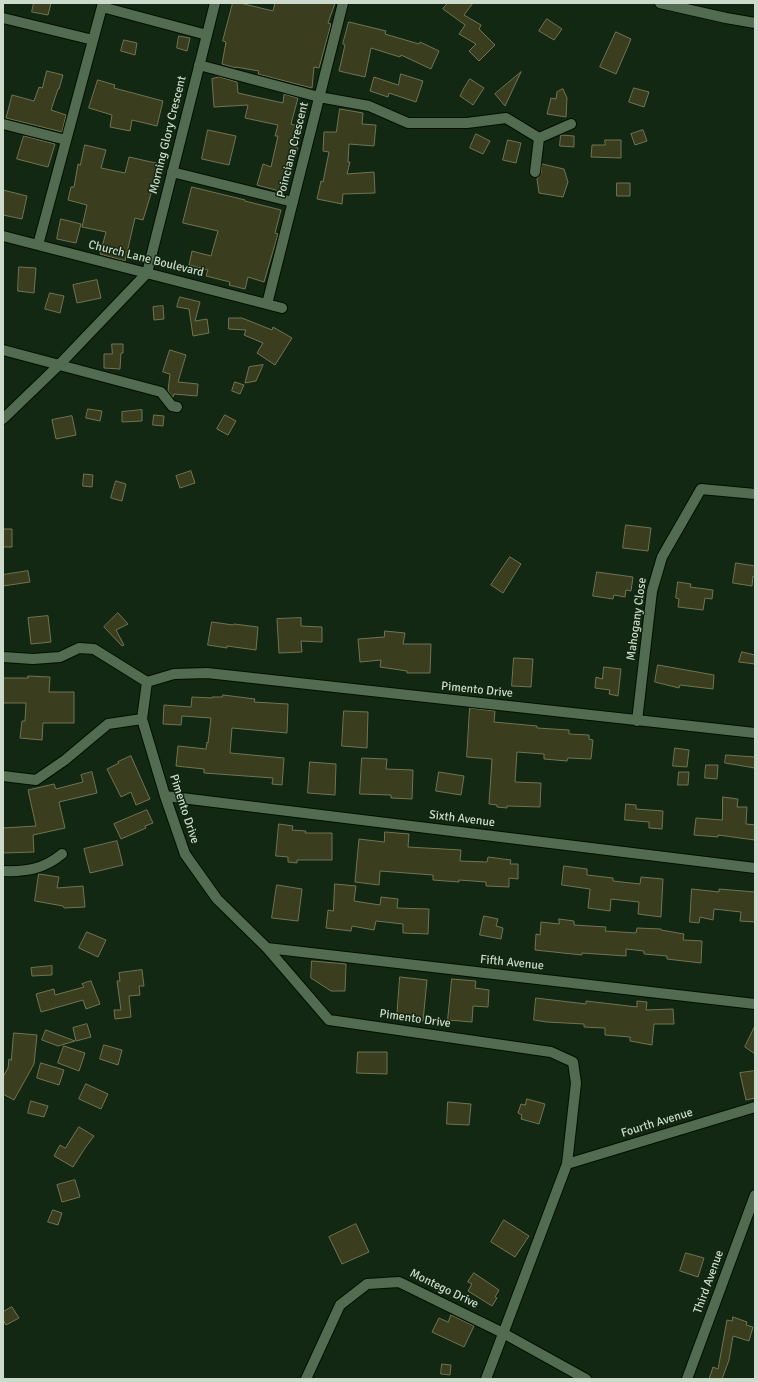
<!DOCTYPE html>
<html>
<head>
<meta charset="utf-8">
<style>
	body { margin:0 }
	#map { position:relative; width:758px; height:1382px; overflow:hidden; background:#132812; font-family:Signika,sans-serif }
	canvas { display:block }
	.frame { position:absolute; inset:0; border:4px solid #cddbcc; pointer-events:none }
</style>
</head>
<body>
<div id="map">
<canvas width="758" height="1382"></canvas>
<div class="frame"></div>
</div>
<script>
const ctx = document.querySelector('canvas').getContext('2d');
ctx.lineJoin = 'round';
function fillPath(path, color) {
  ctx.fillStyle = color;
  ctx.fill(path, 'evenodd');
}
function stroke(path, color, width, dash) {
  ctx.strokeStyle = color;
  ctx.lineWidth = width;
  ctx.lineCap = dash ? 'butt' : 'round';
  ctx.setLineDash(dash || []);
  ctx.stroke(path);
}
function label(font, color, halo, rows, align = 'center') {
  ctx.font = font + ' Signika,sans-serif';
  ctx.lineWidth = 3;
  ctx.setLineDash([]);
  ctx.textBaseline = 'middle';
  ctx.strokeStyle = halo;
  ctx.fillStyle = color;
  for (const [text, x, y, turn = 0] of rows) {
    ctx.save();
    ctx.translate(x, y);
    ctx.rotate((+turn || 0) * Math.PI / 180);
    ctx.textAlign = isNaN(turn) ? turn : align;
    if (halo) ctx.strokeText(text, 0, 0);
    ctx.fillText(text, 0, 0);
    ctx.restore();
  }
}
const building = new Path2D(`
	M34,3h17l-3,12 -16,-3z
	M233,3h7l33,8 2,-8h60l-7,20 3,1 -12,44 -5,-1 -2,21 -54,-14 1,-3 -23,-4v1l-14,-4 4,-22 -3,-1z
	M448,3h25l-9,12 17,10 -2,4 16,16 -16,16 -10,-10 7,-7 -17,-10 6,-9 -22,-16z
	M547,19l15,10 -8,11 -15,-9z
	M349,22l37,9 -1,3 34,10 1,-2 19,9 -8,18 -30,-14 -1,2 -29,-9 -6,29 -26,-6 6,-26 -2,-1z
	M616,32l15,7 -15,35 -16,-7z
	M179,36l11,2 -3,13 -10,-3z
	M124,40l13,3 -2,12 -14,-4z
	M47,71l16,4 -4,14h-1l-7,21 15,5 -4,17 -56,-14 6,-23 22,6 5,-14 3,1z
	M521,72l-16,34 -10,-12z
	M401,74l22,7 -7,21 -27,-9 -1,4 -18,-6 4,-14 24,8z
	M220,77l17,5 1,11 45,10 1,-9 14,4 -7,26 7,2 -5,20 5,2 -15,44 -26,-7 6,-21 8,3 7,-31h-3l3,-11 -33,-7 3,-13 -34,2 -2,-28z
	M470,79l14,9 -11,17 -13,-9 4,-8z
	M98,80l17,5 -1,3 49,13 -6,25 -25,-6 -2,11 -20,-4 2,-12 -23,-7z
	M634,88l15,4 -5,15 -15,-5z
	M563,89l4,9 -1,19 -19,-3 4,-16 5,1 1,-7z
	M340,109l23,4 -1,11 14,1 -2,21 -25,-2 -1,18h2l-3,12 27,-2 1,21 -32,1 -1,10 -25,-5 4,-18 2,1 6,-30 -6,-1 1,-19h12z
	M208,130l28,6 -7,29 -27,-6z
	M643,130l4,11 -12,4 -4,-11z
	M476,134l14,7 -7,13 -13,-6z
	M561,135l13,1v11l-14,-1z
	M24,136l31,8 -7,23 -31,-8z
	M508,140l13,3 -5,20 -13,-3z
	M605,140h16v18l-30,-1 1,-12h13z
	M85,145l21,5 -5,18 24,5 4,-16 31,7 -17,56 -8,-2 -10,43 -25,-7 6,-22 -24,-5 5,-22 -19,-5 3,-13h3l4,-23 2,1z
	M542,164l22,5 4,13 -5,15 -24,-4 -2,-14 4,-6z
	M617,183h13v13h-13z
	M192,187l53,13v1l36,9 -6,23 3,1 -14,48 -16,-5 -3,12 -16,-4 1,-3 -24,-6 2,-6 -19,-5 3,-14 19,5 7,-25 -35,-8z
	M3,190l24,6 -5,23 -19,-4z
	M61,219l20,5 -5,19 -19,-4z
	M19,267l17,1 -2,25 -16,-2z
	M97,280l4,18 -24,5 -4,-18z
	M50,293l14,3 -4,17 -15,-4z
	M180,297l20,5 -5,19 12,-2 2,14 -16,3 -4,-27 -12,-2z
	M163,306l1,13 -10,1 -1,-13z
	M229,318h13l30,12 1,-3 19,11 -17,27 -18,-12 6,-10 -19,-8 2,-5 -17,-1z
	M112,344h11v9h-2l-1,16 -16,-1v-14h8z
	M170,350l16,5 -8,27 20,2 -1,12 -23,-2 -1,3 -5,-6 2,-17 -7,-2z
	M263,365l-7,16 -11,2 4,-16z
	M235,382l9,3 -4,9 -8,-3z
	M88,409l14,2 -2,10 -14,-3z
	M142,410v11l-20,1v-10z
	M154,415l10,1 -1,10 -10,-1z
	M225,415l11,6 -8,14 -11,-6z
	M72,416l4,19 -20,4 -4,-19z
	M191,471l4,12 -15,5 -4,-12z
	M84,474l9,1 -1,12 -9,-1z
	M116,481l10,3 -4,17 -11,-3z
	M626,525l25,3 -3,23 -25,-3z
	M3,529h9v18h-9z
	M510,557l11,7 -18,29 -12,-8z
	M736,563l19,3v11l-2,-1 -1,10 -19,-3z
	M28,571l2,11 -27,4v-11z
	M597,572l36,5 -2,14 -5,-1 -1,7 -11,-2 -1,4 -20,-3z
	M678,582l13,2 -1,3 23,3 -1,9 -7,-1 -2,12 -25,-3 1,-8 -3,-1z
	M118,613l10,11 -12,6 8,15 -2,1 -18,-19z
	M48,616l3,26 -20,2 -3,-26z
	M301,618v8l21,1v15l-21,-1 1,11 -23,1 -2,-34z
	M212,622l21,3 1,-1 24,3 -2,23 -29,-4v2l-19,-3z
	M385,631l20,2 -2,11h28l-1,29h-23v-2l-27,-4 1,-7 -21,2 -2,-23 26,-2z
	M742,652l13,3v9l-16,-2z
	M514,658l19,1 -2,28 -19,-1z
	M658,665l56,10 -1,14 -33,-4 -1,3 -24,-6z
	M604,667l17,2 -3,27 -9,-2 1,-4 -15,-2 1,-11 6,2z
	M28,676l22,1 -1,15h25v31h-31l-1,17 -22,-2 2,-17h3l1,-18h-23v-25h25z
	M223,695l32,4 -1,3 34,2 -1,29 -55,-5 -2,25 54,5 -2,27 -10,-1 1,-6 -69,-5v-4l-28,-3 2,-20 28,3 1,-7 1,1 3,-25 -29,-2 -1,9 -18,-1 1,-19 27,2 1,-10 20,1v-1h10z
	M470,708l25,3 -1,11 43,4v2l32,2v4l20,1v4l4,1 -2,19 -23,-1 -1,3 -23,-2v-5l-27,-2 -2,30 26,1 -1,24 -33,-1v2l-10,-1v-2l-8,-1 3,-45 -25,-2z
	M344,711l24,1 -1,36 -25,-2z
	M675,748l14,2 -2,17 -14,-1z
	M726,755l29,2v11l-30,-5z
	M131,756l19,43 -14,6 -5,-13 -10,5 -14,-28 12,-6 -1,-1z
	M362,758l25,1 -1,10 27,1 -1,29 -21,-1v-3l-31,-1z
	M310,762l26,2 -1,31 -27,-2z
	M706,765h12l-1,14 -12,-1z
	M92,772l5,21 -38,9 6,26 -32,7 1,17 -31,1v-25l33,-2 -8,-36 26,-6 2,5 27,-7 -2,-7z
	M439,772l25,4 -3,19 -25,-4z
	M679,772h10l-1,13h-10z
	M723,797l15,2 -1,8h10l-1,17 9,1v15l-37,-5v2l-24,-2 2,-17 26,2z
	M626,804l10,1v4l27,2 -1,18 -13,-1v-6l-24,-2z
	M147,810l6,13 -8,3 1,2 -25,11 -7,-15z
	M279,824l14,2 -1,4 14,1 -1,2h27v27h-35v3l-9,-1v-5l-12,-1z
	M385,832l24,2 -1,13 53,3 -1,11 27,1 1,-5 23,3 -1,4h8v15l-9,-1v9l-23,-1v-4l-27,-2v2l-26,-2v-5l-53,-4 -1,14 -24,-3 4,-43 25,3z
	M117,841l6,24 -33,8 -6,-24z
	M564,866l23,3v6l26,3v3l27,3 1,-7 22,2 -2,38 -23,-3 1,-12 -28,-3 -1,12 -22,-3 2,-19 -28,-4z
	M39,874l20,3 -2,11 26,-2 2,21 -21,1 -1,-2 -28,-5z
	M335,884l21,2 -2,15 26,4 1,-8 17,2 -1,9 32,1 -1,25 -25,-1v-9l-27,-3 -2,9 -22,-4 -1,5 -25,-3 2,-18 5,1z
	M277,885l25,4 -4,32 -26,-3z
	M692,889l27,3v-3l36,3v30l-15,-1 1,-9 -27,-3 -1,11 -13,-3 -1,6 -9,-1z
	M484,916l14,3 -2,7 7,2 -2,11 -21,-4z
	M559,919l15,2v4l32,2 -1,4 31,2 1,-5 24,1v1l23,4 -1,6 19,1 -1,22 -34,-4v-3l-23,-2v-3l-18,-2v7l-44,-3v2l-47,-5 1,-16 4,1 1,-13 18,2z
	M87,932l19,8 -8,17 -19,-9z
	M312,961l34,3 -1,27h-14l-20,-13z
	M52,966v9l-20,1 -1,-8z
	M142,970l2,16h-5l1,9 -11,1 2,21 -16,2 -1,-9h7l-4,-29h3l-1,-8z
	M400,977l27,3 -4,41 -26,-2z
	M452,979l24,2 -1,7 14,2 -1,17 -15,-1 -1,16 -24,-2z
	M91,981l9,23 -14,5 -3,-9 -42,12 -5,-18 18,-5 1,6 29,-8 -2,-3z
	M536,998l50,6v-3l51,6v-6l10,1 -1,8 27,-1 1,15h-20l-2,21 -22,-4v-4l-25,-2v-7l-21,-1v-3l-37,-2 -13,-2z
	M87,1024l4,13 -15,4 -3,-13z
	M755,1026v28l-10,-7z
	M46,1030l29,11 -17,5 -16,-6z
	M14,1033l23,2 -3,29 -20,36 -11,-6v-17l5,-9 1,-9 2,1z
	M104,1045l18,5 -4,15 -18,-6z
	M64,1046l21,7 -6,18 -21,-8z
	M358,1052h29v22l-30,-1z
	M41,1063l23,7 -5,15 -22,-7z
	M755,1071v27l-9,2 -6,-27z
	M86,1084l22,10 -7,15 -22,-10z
	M527,1099l18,5 -6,20 -18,-5 1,-4 -4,-2 3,-9 4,1z
	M31,1101l17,5 -4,11 -16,-4z
	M448,1102l23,2 -2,21 -22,-1z
	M79,1127l15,9 -9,12 -12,19 -19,-11 6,-11 5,3z
	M75,1180l5,17 -18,5 -5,-17z
	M53,1210l9,3 -4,12 -10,-3z
	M504,1220l25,16 -14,21 -24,-15z
	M356,1224l13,28 -27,12 -13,-27z
	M686,1253l18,5 -6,19 -18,-6z
	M474,1273l25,17 -4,7 2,1 -5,8 -24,-15 4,-7 -4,-2z
	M12,1307l7,11 -13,7 -3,-5v-8z
	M451,1315l23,11 -10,21 -32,-15 7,-14 9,4z
	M733,1317l14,5 -1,3 7,2 -4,14 -16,-5 -4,24 -7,19h-13l4,-12 5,2 9,-49 5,1z
	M442,1364l9,1 -1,10 -9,-1z`);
fillPath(building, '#3a3d1e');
stroke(building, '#707453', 1);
const minor = new Path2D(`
	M660,3l66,15 29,5
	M102,7l105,28
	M3,18l90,22
	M199,65l120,32 50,9 39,17h59l39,-5 33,20 32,-14
	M3,124l63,16
	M172,172l121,30
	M535,172l4,-34
	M3,236l279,72
	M38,245l65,-242
	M267,304l76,-301
	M3,350l158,42 11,14 5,1
	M3,419l56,-54 88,-92 68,-270
	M3,657l30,2 27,-2 19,-9 15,1 53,33
	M147,682l-5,37 23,77 20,58 32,45 50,49 62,72 222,32 22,10 3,21 -9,81 -81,215
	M147,682l27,-8 33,-1 548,60
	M637,721l15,-130 10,-34 39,-68 54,5
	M3,776l33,4 29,-20 43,-36 34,-5
	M165,796l590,72
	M3,871c23,1 41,-2 59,-17
	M267,948l488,56
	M567,1164l188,-57
	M306,1379l34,-74 27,-21 32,-2 104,51 83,46
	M687,1379l68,-184`);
stroke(minor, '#011001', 12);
stroke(minor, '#536b51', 10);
label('12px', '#cddbcc', '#132812', [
	["Morning Glory Crescent",168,135,-76],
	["Poinciana Crescent",293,150,-76],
	["Church Lane Boulevard",146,259,14],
	["Mahogany Close",637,619,-82],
	["Pimento Drive",477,690,6],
	["Pimento Drive",184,809,72],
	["Sixth Avenue",462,819,7],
	["Fifth Avenue",512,963,6],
	["Pimento Drive",415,1019,8],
	["Fourth Avenue",657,1123,-17],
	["Third Avenue",709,1282,-70],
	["Montego Drive",444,1289,26]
]);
</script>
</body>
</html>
